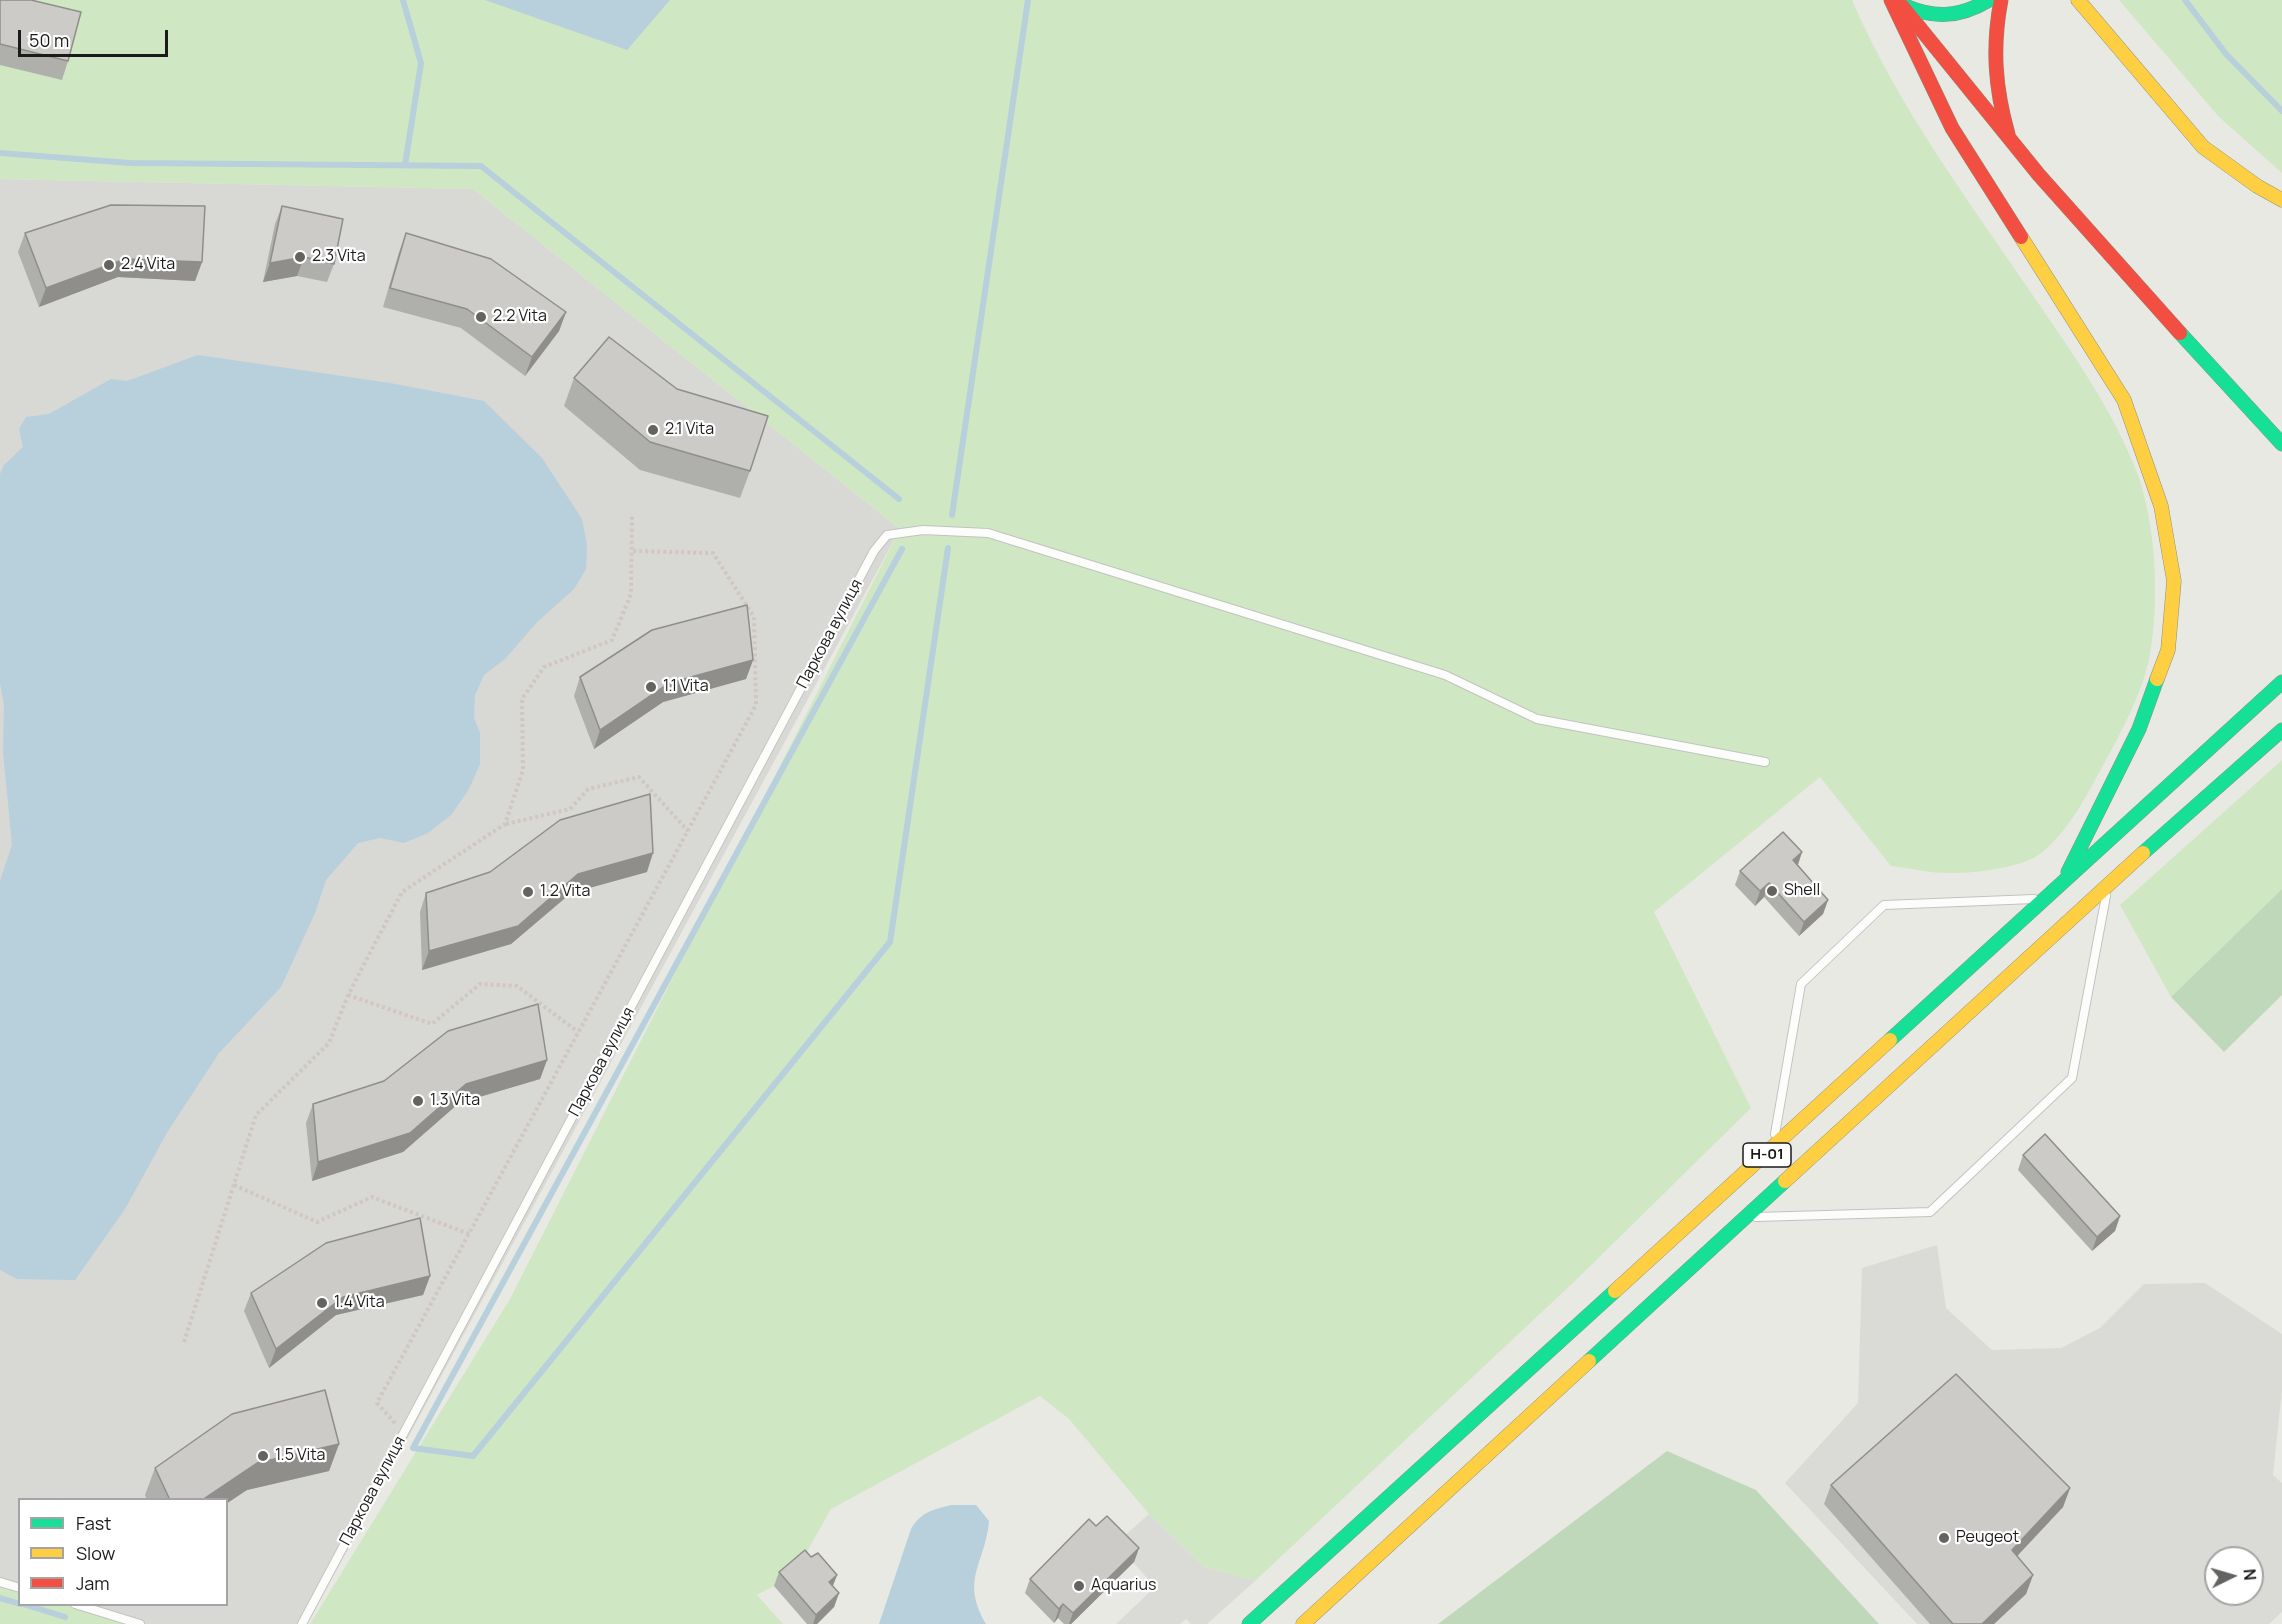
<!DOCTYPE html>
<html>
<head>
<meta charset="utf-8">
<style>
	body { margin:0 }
	#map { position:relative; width:2282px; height:1624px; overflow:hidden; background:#e9e9e4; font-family:Manrope,sans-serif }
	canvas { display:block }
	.legend { position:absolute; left:18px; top:1498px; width:210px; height:108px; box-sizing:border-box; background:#fff; border:2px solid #a4a4a4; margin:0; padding:8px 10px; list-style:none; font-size:18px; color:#1b1b1b }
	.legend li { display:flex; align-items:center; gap:12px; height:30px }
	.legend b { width:30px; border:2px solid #a4a4a4 }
	.north { position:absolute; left:2204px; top:1546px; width:60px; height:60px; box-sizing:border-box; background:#fff; border:2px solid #a4a4a4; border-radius:50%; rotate:85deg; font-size:16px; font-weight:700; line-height:24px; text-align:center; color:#1b1b1b }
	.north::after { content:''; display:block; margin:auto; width:21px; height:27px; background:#636361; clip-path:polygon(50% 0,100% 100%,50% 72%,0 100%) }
	.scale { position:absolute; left:18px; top:30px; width:150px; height:27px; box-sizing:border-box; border:3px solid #1b1b1b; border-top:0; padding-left:8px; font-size:18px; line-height:21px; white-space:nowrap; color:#1b1b1b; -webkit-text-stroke:4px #fff; paint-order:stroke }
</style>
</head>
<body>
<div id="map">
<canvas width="2282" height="1624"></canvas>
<ul class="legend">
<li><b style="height:8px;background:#16e098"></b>Fast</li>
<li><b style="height:8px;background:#ffcf43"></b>Slow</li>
<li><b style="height:8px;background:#f24e42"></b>Jam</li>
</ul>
<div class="north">N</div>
<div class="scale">50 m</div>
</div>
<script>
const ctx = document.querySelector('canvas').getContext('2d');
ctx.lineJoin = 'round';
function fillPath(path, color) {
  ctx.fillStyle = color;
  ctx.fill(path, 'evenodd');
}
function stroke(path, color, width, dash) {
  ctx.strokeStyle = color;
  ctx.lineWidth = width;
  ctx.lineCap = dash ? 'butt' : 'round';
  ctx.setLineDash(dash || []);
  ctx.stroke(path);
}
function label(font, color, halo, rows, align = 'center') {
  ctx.font = font + ' Manrope,sans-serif';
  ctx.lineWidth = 4.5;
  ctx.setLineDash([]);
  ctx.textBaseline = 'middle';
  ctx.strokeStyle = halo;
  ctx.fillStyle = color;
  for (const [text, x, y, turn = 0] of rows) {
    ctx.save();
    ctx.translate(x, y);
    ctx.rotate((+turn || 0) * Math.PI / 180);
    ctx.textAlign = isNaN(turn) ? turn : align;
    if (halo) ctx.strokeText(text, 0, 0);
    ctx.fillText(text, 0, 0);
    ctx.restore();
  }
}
fillPath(new Path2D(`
	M0,179l473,10 427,340 -593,1095h-175l-66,-19 160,-1v-104h-206l-1,91 -19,-6z`), '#d8d8d5');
fillPath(new Path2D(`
	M0,0h1852c46,107 117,201 182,297 37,54 75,107 100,168 22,52 26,135 16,189 -8,42 -31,82 -51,119 -15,28 -34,62 -59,81 -18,14 -70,20 -93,19 -19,0 -38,-5 -56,-7l-71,-89 -166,135 97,196 -176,173 -320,300 -51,-14 -55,-53 -80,-95 -29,-23 -209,113 -31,55 -26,22 -17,9 26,29h-473l200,-325 390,-770 -427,-340 -473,-10z
	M2119,0h163v173l-63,-56z
	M2282,760v129l-111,108 -51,-92z
	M0,1585l19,6 1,13 46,1 66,19h-132z`), '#d0e7c3');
fillPath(new Path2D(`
	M2282,889v106l-58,57 -53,-55z
	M1667,1451l89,39 123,134h-441z`), '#c0d8ba');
fillPath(new Path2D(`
	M1937,1245l9,63 46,42 69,-2 39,-20 44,-44 61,-1 77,51v56l-9,85 9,8v129l-13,12h-352l-132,-141 73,-80 4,-135zM2216,1558h36v36h-36z
	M1149,1514l55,53 51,14 -48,43h-16l-5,-5 -6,5h-64l39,-37 -22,-25 -19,-17z`), '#dadad7');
fillPath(new Path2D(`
	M485,0h185l-43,50z
	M198,355l192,28 94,18 58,57 40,61 5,26 -1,24 -12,20 -37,33 -32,37 -21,16 -9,20 -1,23 6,15v31l-11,25 -18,26 -23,18 -24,10 -24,-5 -22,5 -32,37 -11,33 -34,74 -62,66 -51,78 -43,78 -50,71 -58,-1 -17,-9v-389l12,-36 -9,-94 1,-46 -4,-22v-209l4,-9 19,-18 -4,-18 7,-12 23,-3 62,-35 16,2z
	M951,1505h25l13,16c-4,44 -29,58 -3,103h-107l32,-95c10,-17 21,-19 40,-24z`), '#b8cfdc');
stroke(new Path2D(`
	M403,0l18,63 -16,102
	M2185,0l41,54 56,57
	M0,153l130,10 351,3 418,333
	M952,515l76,-515
	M902,549l-489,899 60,8 417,-514 58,-394
	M0,1598l20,6
	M23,1604l42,13`), '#b8cfdc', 6);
const lane = new Path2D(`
	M1775,1134l26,-150 83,-79 150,-6
	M1756,1217l174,-5 142,-134 34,-182
	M0,1582l20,6
	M75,1604l65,20
	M302,1624l572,-1073 13,-16 36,-5 65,3 457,142 92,44 228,43`);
const fast = new Path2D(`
	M1901,4c31,15 58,14 88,-4
	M2180,333l102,111
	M2143,853l139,-123
	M2068,872l71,-143 18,-50
	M1890,1040l392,-358
	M1589,1361l196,-180
	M1249,1624l366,-333`);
const slow = new Path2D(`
	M2078,0l125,147 54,39 25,14
	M2021,237l103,163 37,106 13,75 -6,69 -11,29
	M1785,1181l358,-328
	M1615,1291l275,-251
	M1303,1624l286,-263`);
const jam = new Path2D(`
	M1891,0l61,128 69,109
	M2001,0c-9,47 -6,88 7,134
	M1902,6l137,169 141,158`);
stroke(lane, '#c2c2c0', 10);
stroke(fast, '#8d927e', 15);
stroke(slow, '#8d927e', 15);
stroke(jam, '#8d927e', 15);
stroke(new Path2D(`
	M506,824l64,-15 18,-20 51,-12 49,54
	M348,995l84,29 48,-40 37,2 61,46
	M234,1185l83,37 55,-25 97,37
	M184,1342l72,-227 73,-72 19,-48 54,-103 103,-68 18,-54 -1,-71 22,-32 68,-27 19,-46 1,-79
	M395,1423l-18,-20 379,-698 -2,-88 -41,-64 -81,-2`), '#d0c6c2', 4, [3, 3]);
stroke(lane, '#fcfcfb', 8);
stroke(fast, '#16e098', 14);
stroke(slow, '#ffcf43', 14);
stroke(jam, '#f24e42', 14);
fillPath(new Path2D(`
	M0,0l68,61 -6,19 -62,-15z
	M282,206l52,58 -7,18 -30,-6 -34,6 12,-58z
	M25,233l177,29 -7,19 -77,-4 -79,30 -21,-55z
	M406,233l160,79 -7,19 -34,45 -64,-48 -78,-21 16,-55z
	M574,378l176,93 -10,27 -100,-28 -76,-64z
	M753,660l-7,19 -83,23 -69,47 -20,-53 6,-19z
	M1802,852l-4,13 30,35 -5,14 -24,22 -35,-39 -9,9 -20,-21 5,-14z
	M647,872l-76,21 -60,51 -89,26 -2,-58 6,-19z
	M547,1060l-7,19 -81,24 -56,49 -91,29 -6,-58 7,-19z
	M2023,1155l97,61 -5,15 -23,20 -74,-81z
	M430,1276l-7,19 -87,20 -67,53 -25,-57 7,-18z
	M339,1444l-10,27 -82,19 -21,10h-79l-2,-5 10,-27z
	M1831,1485l239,3 -7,19 -46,49 16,19 -7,19 -32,30h-64l-106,-120z
	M1096,1526l43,22 -5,14 -63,62h-7l-6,-6 -4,5 -29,-30 5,-14z
	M811,1557l26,18 -4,11 6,7 -5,14 -17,17h-10l-33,-38 5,-14z`), '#afafab');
fillPath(new Path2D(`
	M304,257l-7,19 -34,6 7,-19z
	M125,259l77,3 -7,19 -77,-4 -79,30 7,-19z
	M566,312l-7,19 -34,45 7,-19z
	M753,660l-7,19 -83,23 -69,47 6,-19 69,-47z
	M1802,852l-5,15 -4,-7z
	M653,853l-6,19 -76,21 -60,51 -89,26 7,-19 149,-77z
	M1769,883l-5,14 -9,9 5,-15z
	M1828,900l-5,14 -24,22 5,-14z
	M547,1060l-7,19 -81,24 -56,49 -91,29 6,-19 148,-78z
	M2120,1216l-5,15 -23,20 5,-14z
	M430,1276l-7,19 -87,20 -67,53 7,-19 67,-52z
	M339,1444l-10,27 -82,19 -21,14v-4h-24l55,-37z
	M2070,1488l-7,19 -58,62 7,-19z
	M1139,1548l-5,14 -63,62h-2l4,-11z
	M837,1575l-6,15 -2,-8z
	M2033,1575l-7,19 -32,30h-12z
	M839,1593l-5,14 -17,17h-4l3,-9z
	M1063,1604l-5,14 -4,5 5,-14z`), '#8f8e8b');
const building = new Path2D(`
	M0,0h31l50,12 -13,49 -68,-17z
	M111,205l94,1 -3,56 -77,-3 -79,29 -21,-55z
	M282,206l61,13 -9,45 -30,-7 -34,6z
	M406,233l85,26 75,53 -34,45 -65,-48 -77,-21z
	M609,337l68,52 91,27 -18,55 -100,-29 -76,-64z
	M747,605l6,55 -84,23 -69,47 -20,-53 72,-47z
	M650,794l3,59 -75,21 -60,52 -89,25 -3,-58 64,-21 70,-52z
	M1783,832l19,20 -9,8 35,40 -24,22 -35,-39 -9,8 -20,-20z
	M538,1004l9,56 -81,24 -56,49 -92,29 -5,-58 71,-23 64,-50z
	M2045,1134l75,82 -23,21 -74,-82z
	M420,1218l10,58 -87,21 -67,52 -25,-56 75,-50z
	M1956,1374l114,114 -58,62 21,25 -51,49h-29l-122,-139z
	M325,1390l14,54 -82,19 -55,37h-32l-15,-32 77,-54z
	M1107,1516l32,32 -66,65 -10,-9 -4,5 -29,-30 59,-60 7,7z
	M805,1550l6,7 7,-4 19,22 -8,7 10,11 -23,22 -37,-43z`);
fillPath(building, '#cccbc7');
stroke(building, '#8f8e8b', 1.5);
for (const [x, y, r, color] of [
	[300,257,6,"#636361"],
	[109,265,6,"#636361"],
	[481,317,6,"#636361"],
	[653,430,6,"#636361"],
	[651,687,6,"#636361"],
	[1772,891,6,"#636361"],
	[528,892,6,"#636361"],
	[418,1101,6,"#636361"],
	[322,1303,6,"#636361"],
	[263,1456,6,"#636361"],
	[1944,1538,6,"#636361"],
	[1079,1586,6,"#636361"]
]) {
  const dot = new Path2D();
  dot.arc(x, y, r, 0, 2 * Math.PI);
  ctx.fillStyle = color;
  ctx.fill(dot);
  stroke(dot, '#fff', 2);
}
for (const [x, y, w] of [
	[1767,1155,48]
]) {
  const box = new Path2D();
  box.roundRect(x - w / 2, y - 12, w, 24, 4.5);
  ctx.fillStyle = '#fff';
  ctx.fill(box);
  stroke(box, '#1b1b1b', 1.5);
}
label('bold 15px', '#1b1b1b', null, [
	["Н-01",1767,1155]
]);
label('16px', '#1b1b1b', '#fff', [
	["2.3 Vita",312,257],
	["2.4 Vita",121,265],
	["2.2 Vita",493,317],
	["2.1 Vita",665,430],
	["1.1 Vita",663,687],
	["Shell",1784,891],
	["1.2 Vita",540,892],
	["1.3 Vita",430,1101],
	["1.4 Vita",334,1303],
	["1.5 Vita",275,1456],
	["Peugeot",1956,1538],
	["Aquarius",1091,1586]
], 'left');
label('16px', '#1b1b1b', '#fff', [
	["Паркова вулиця",830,634,-62],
	["Паркова вулиця",602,1062,-62],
	["Паркова вулиця",373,1491,-62]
]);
</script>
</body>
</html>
